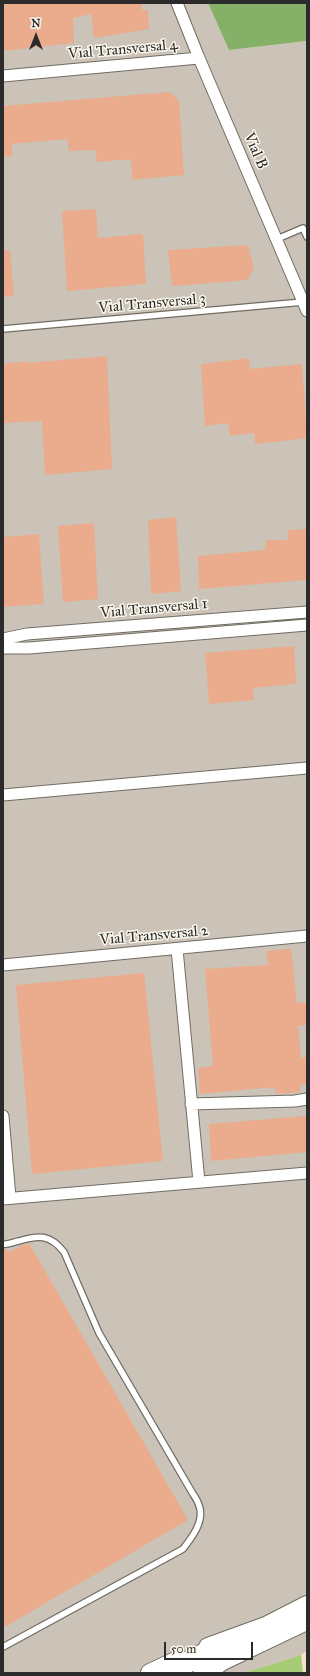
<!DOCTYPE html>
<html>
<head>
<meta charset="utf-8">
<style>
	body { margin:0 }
	#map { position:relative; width:310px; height:1676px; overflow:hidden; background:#f3e4c9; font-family:"IM FELL Great Primer",serif }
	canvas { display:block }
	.frame { position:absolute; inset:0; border:4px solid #2b2b2b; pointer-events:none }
	.north { position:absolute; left:16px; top:16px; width:40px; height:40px; -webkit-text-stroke:3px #fbf7ec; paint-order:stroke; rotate:0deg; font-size:11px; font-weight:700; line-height:16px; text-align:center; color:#2b2b2b }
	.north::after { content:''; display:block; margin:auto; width:14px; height:18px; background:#2b2b2b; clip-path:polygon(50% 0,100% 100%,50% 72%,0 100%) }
	.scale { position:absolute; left:164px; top:1642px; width:89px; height:18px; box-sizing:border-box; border:2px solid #2b2b2b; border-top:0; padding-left:5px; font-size:12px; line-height:14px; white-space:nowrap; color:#2b2b2b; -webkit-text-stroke:3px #fbf7ec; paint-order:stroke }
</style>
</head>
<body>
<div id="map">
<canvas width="310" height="1676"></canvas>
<div class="frame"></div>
<div class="north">N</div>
<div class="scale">50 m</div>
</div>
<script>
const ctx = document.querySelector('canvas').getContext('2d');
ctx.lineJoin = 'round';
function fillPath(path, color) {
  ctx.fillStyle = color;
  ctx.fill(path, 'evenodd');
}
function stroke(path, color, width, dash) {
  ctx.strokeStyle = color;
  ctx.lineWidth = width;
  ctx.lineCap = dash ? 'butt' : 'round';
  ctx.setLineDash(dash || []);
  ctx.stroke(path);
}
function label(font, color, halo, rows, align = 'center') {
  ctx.font = font + ' "IM FELL Great Primer",serif';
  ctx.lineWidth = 3;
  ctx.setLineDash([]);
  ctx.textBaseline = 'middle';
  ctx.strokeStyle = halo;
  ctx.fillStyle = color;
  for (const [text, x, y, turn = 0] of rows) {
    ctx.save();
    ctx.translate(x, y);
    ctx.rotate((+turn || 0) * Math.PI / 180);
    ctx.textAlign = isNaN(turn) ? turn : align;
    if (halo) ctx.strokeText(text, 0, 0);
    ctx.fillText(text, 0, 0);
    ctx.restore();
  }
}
fillPath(new Path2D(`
	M3,3h205l21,47 78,-9v1609l-6,5 -57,18h-241z`), '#cbc3b8');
fillPath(new Path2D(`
	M301,1655l2,18h-59z`), '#a6cc76');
fillPath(new Path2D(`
	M208,3h99v38l-78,9z`), '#84b067');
fillPath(new Path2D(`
	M3,3h139v7h6l1,19 -55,9 -3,-24 -18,4 1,25 -71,8z
	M170,92l9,9 5,74 -52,5 -1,-21 -34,3 -2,-12 -26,1 -2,-12 -56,5 2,12 -10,1v-51z
	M96,209l2,29 45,-4 3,50 -79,7 -5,-80z
	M248,245l6,22 -6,13 -76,6 -4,-36z
	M10,250l4,46 -11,1v-46z
	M107,356l5,113 -67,6 -3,-54 -39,2v-59l23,-3 1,2z
	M249,358l1,11 52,-5 5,74 -52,6 -1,-11 -24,3 -2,-13 -23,3 -4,-62z
	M176,517l5,74 -30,3 -3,-74z
	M94,523l4,76 -35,3 -5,-76z
	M307,529v51l-108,9 -1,-33 67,-6 1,-10h21l1,-10z
	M39,534l5,70 -41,3v-70z
	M294,646l2,38 -43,4 1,12 -45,4 -4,-51z
	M291,949l6,54h10v22l-9,1 3,32 6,-1v27l-7,1v7l-24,2 -1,-7 -75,7 -2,-26 15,-2 -8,-97 63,-4 -2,-14z
	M144,973l19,188 -131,13 -16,-189z
	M307,1116v36l-96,9 -2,-37z
	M29,1243l159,277 -185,108v-379l7,2z`), '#eaac8c');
const lane = new Path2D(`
	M277,239l26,-11 4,9
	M3,329l300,-27
	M3,1244c5,1 10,-2 16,-3 19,-6 31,-7 45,11l35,81 94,161c3,4 6,10 7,15 3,15 -9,29 -17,40l-180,98`);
const street = new Path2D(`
	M177,3l22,55 108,253
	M3,76l196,-18
	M3,639l24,-5 280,-22
	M3,648h26l278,-23
	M3,795l304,-27
	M177,949l22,233
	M3,965l304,-29
	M191,1104l104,-3 12,-2
	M3,1116l7,82
	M3,1199l304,-26`);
const primary = new Path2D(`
	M208,1647l58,-21 41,-21
	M150,1673l28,-13`);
const highway = new Path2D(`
	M165,1673l58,-28
	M204,1673l17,-13 86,-41`);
stroke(lane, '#716c62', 8);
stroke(street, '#716c62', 13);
stroke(primary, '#716c62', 20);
stroke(highway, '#716c62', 23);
stroke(lane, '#fff', 5.5);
stroke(street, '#fff', 11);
stroke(primary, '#fff', 18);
stroke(highway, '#fff', 21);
label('15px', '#2b2b2b', '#fbf7ec', [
	["Vial Transversal 4",123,50,-5],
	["Vial B",255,151,67],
	["Vial Transversal 3",152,304,-5],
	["Vial Transversal 1",154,609,-5],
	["Vial Transversal 2",154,936,-5]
]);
</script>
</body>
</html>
